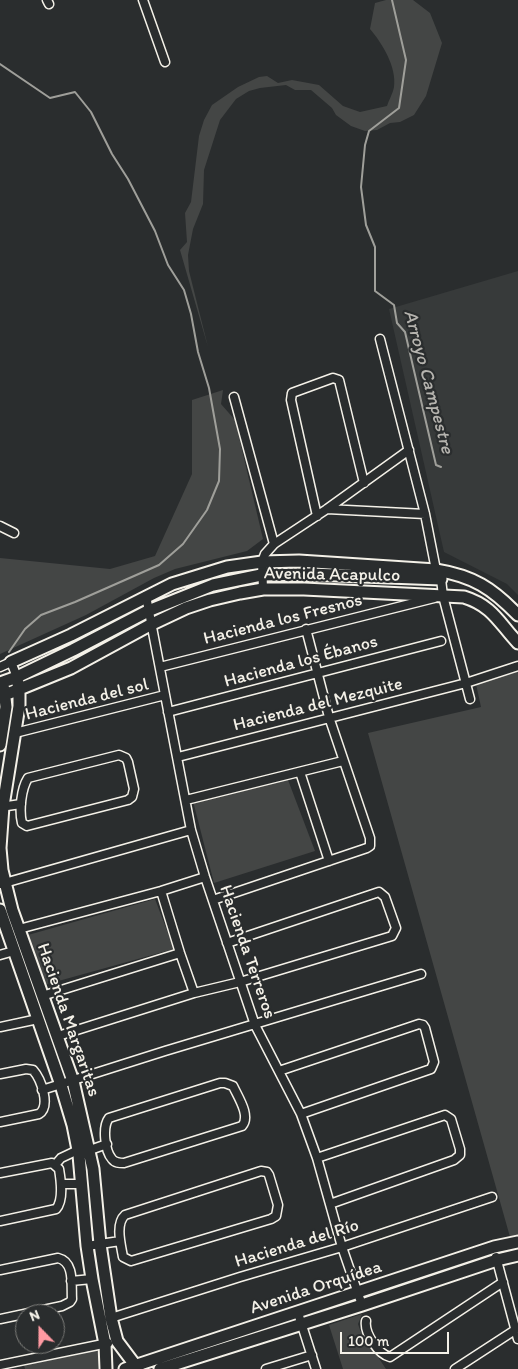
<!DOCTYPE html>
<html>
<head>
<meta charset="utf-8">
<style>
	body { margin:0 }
	#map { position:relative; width:518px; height:1369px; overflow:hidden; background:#2a2d2e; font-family:Itim,sans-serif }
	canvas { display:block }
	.north { position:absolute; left:15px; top:1304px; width:50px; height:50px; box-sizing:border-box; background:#2a2d2e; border:1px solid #7b7b78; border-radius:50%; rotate:338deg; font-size:14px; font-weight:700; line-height:20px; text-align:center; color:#f4f1e8 }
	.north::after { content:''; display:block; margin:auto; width:18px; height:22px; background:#ff9aa2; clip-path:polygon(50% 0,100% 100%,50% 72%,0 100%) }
	.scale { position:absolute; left:340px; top:1332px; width:109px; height:22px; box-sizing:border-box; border:2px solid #f4f1e8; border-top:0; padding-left:6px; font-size:15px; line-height:18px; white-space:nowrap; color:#f4f1e8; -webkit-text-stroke:4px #2a2d2e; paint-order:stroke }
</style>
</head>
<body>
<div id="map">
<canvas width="518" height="1369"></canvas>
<div class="north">N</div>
<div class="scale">100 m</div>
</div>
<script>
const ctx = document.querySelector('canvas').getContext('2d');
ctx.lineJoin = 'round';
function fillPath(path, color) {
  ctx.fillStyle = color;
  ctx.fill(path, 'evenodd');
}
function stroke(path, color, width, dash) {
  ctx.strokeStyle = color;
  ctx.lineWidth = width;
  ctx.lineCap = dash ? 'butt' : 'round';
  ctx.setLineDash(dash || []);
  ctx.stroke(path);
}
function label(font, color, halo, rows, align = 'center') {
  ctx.font = font + ' Itim,sans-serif';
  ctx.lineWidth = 4.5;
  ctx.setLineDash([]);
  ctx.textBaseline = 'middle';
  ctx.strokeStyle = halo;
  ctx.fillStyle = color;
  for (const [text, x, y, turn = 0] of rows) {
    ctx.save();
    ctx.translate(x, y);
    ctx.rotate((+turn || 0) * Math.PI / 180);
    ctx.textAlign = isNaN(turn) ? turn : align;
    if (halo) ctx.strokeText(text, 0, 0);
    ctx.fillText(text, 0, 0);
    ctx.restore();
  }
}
fillPath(new Path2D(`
	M518,271v324l-11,-11 -63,-32 -55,-243z`), '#373a3a');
fillPath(new Path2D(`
	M386,0h27l17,13 12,30 -16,53 -12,19 -14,7 -10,1 -13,7 -12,1 -14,-5 -15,-11 -4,-7 -21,-18h-16l-9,-5 -26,3 -11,3 -13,8 -16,21 -16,50 -1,34 -10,25 -5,26 1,16 19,76 -28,-97 7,-8 -2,-29 6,-11 8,-66 5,-16 8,-15 26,-18 21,-10 8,-1 11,7 14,-3 27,5 24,21 17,6 27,-6c2,-6 6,-13 7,-19 3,-20 -12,-44 -24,-58l5,-26z
	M223,390l-2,14 14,16 28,119 -16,12 -72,18 -21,9 -68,37 -86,39v-96l110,11 45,-13 37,-82v-74z
	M518,671v566h-8l-142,-504 113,-26 -5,-23z
	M288,780l27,71 -101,32 -21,-82z
	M155,899l19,50 -130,36 -16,-50z
	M362,1314l-4,10 2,6 26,39h-43l-14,-44z
	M97,1351l2,4 -1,14h-73l-1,-4z`), '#444645');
stroke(new Path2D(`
	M392,0l14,60 -7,48 -30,23 -4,14 -4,42 5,38 9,22v44l19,14 3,18 8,9 31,133 5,2
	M0,64l50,34 25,-6 16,20 21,42 16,25 27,52 13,34 16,25 7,24 7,38 11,36 11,61 -1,32 -12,29 -24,34 -24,21 -84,37 -34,13 -16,14 -16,23`), '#9f9f9a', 2);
const street = new Path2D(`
	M47,0l2,4
	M143,0l22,62
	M380,339l45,175 11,56 5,9 2,17 27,103
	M234,397l40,147
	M327,509l98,5
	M317,516l-26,-116 1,-7 41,-15 6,2 25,103
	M0,526l14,7
	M263,589l-1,-27 3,-8 9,-10 53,-35 82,-59
	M146,596l45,234 14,47 50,148 46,89 16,44 25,89 20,58
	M0,667l11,-5 6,15
	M160,667l274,-69
	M168,712l273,-71
	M15,733l150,-38
	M119,755l7,3 2,4 6,27 -2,8 -4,3 -101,26 -5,-3c-3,-12 -1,-34 6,-45z
	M178,757l288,-74 52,-17
	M300,772l29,89
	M186,800l157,-39
	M0,807l21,-3
	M1,884l190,-54
	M161,891l19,62 14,40
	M213,900l154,-52 3,-2v-8l-41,-121 -23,-88
	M19,929l142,-38 44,-14
	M0,955l14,-4
	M42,996l138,-43
	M0,1027l38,-8
	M58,1036l136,-43 46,-11 152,-46 4,-8 -11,-31 -6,-5 -152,51
	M279,1071l140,-47 4,1 2,3 9,34 -3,7 -130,45
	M0,1074l26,-5 7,1c8,9 18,36 6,44l-39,8
	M220,1083h5l8,3c5,11 18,30 9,40l-118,37c-5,0 -9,0 -12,-4 -7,-8 -10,-32 -3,-41z
	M42,1090l123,-39 256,-77
	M90,1150l17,-6
	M317,1158l128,-43 6,4 9,30v6l-6,5 -124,44
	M55,1165l6,-7 17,-8
	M261,1171l6,1 2,3 9,30 -2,11 -5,3 -140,42 -8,-4c-2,-12 -8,-33 2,-42z
	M0,1173l52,-10 7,6c2,12 5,31 -3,40l-56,12
	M61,1184h21
	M87,1246l33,-5
	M496,1257l22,82
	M0,1270l58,-12c17,4 13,27 14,41l-2,3 -8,4 -62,13
	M71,1281l21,-2
	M298,1313l18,56
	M111,1318l129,-41 102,-30 150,-50
	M366,1321c-2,12 12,33 24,36l113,-75
	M0,1365l108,-22
	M266,1369l46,-14
	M455,1369l60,-39`);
const secondary = new Path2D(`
	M11,662l60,-27 101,-51 55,-17 35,-5 37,-1 137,9c37,6 56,18 82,45
	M17,677l2,14v15l-16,100 -3,42 2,22 10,40 61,171 20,88 7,75 11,74 6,23 21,28
	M0,683l17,-6 56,-27 75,-39 65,-26 48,-10 49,-1 131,5
	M0,697l71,-29 79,-43 36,-17 24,-8 30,-7 23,-4h41l160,8c29,9 35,26 54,46
	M0,745l6,-38 -2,-18
	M0,910l61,175 12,40 6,30 8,91 5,33 13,65 1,25
	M125,1369l369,-122 24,-5
	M160,1369l202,-64 135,-45 21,-5`);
stroke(street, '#f4f1e8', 11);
stroke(secondary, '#f4f1e8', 15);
stroke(street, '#2a2d2e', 8);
stroke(secondary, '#2a2d2e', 11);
label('18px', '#f4f1e8', '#2a2d2e', [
	["Avenida Acapulco",332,575,1],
	["Hacienda los Fresnos",283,620,-14],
	["Hacienda los Ébanos",301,662,-15],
	["Hacienda del sol",87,700,-14],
	["Hacienda del Mezquite",318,705,-14],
	["Hacienda Terreros",247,952,71],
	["Hacienda Margaritas",68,1020,71],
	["Hacienda del Río",297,1244,-17],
	["Avenida Orquídea",316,1288,-18]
]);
label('italic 19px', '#b5b3ae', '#2a2d2e', [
	["Arroyo Campestre",428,382,75]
]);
</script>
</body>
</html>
